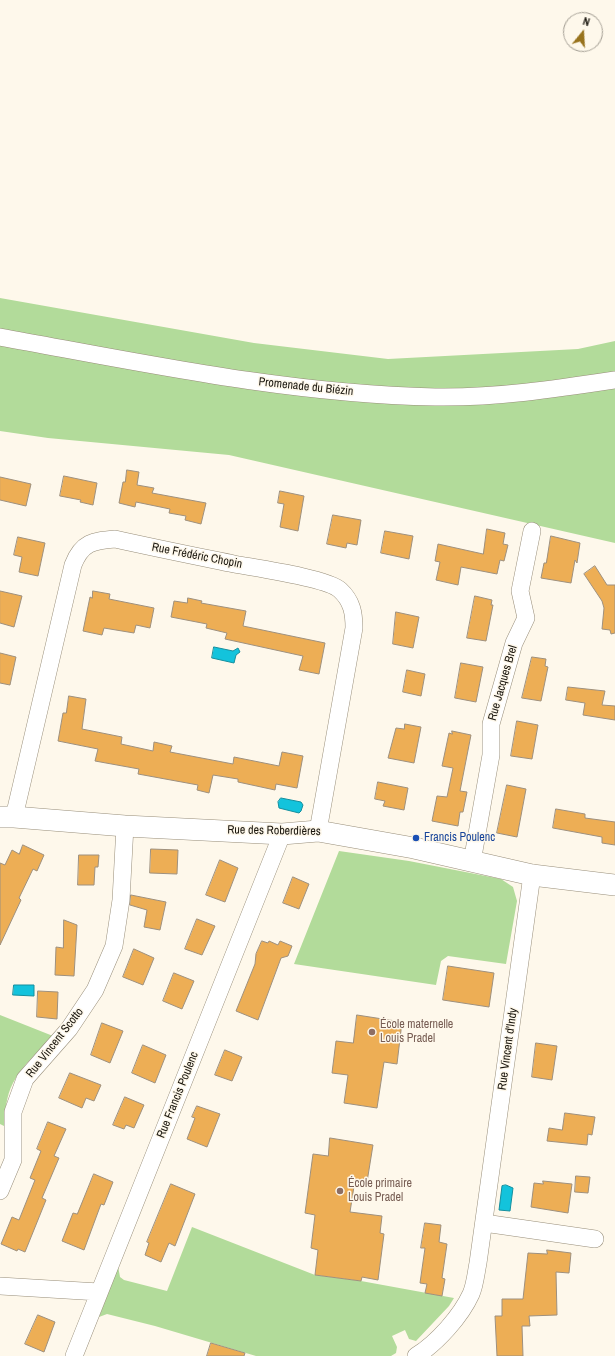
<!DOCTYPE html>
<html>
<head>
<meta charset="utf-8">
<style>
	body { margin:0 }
	#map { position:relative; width:615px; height:1356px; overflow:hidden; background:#fef8eb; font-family:"Archivo Narrow",sans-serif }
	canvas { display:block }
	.north { position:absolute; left:563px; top:12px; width:40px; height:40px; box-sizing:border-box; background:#fef8eb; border:1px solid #a39e93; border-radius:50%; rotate:18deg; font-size:11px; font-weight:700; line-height:16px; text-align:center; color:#1a160e }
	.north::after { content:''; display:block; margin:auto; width:14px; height:18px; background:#98731d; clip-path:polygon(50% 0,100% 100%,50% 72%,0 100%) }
</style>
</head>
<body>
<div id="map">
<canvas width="615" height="1356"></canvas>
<div class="north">N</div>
</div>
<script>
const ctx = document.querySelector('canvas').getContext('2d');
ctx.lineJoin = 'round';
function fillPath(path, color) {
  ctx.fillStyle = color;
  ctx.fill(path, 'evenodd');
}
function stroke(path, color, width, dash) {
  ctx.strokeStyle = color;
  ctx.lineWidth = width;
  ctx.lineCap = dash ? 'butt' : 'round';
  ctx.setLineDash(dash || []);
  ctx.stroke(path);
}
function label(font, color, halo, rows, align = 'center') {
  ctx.font = font + ' "Archivo Narrow",sans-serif';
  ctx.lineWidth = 3;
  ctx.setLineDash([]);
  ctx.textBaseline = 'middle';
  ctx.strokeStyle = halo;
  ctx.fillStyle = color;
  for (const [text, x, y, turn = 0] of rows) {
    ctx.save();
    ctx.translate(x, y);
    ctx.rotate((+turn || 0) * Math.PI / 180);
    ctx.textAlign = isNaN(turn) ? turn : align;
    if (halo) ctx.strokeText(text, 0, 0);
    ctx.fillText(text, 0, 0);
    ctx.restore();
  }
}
fillPath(new Path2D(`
	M0,298l254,45 134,16 190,-10 37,-8v202l-386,-88 -181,-17 -48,-7z
	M339,851l70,10 92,18 12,8 4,14 -11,63 -58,-8 -7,5 -5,24 -142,-21z
	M0,1015l53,21c-14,15 -31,29 -40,47 -7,13 -8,29 -9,43l-4,-2z
	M192,1227l123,48 46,6 93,17 -5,8 -33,35 -7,-2 -4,-9 -13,6 5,11 -1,6 -5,3h-135l-101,-30 -48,-12 -8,3 19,-51 2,11 4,3 43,11z`), '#b2db9a');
const water = new Path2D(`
	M214,647l19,4 5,-3 2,4 -4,3 -2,8 -22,-5z
	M281,798l20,4 2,3 -2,6 -2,2 -20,-5 -1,-6z
	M14,985h20v11l-21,-1z
	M506,1185l7,3 -3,23 -11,-1 3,-24z`);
fillPath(water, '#13c3dc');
stroke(water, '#158f9e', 1);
const building = new Path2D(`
	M127,470l12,2 -2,13 17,3 -2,5 54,10 -5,21 -16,-4 1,-4 -17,-3 1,-4 -34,-7 -1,5 -16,-4 4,-21h2z
	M64,476l33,7 -4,22 -13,-3 1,-2 -21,-4z
	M0,477l31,7 -5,22 -26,-6z
	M280,491l24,5 -6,35 -18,-4 4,-23 -6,-1z
	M333,515l28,5 -4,25 -10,-2 -1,5 -19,-4z
	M487,529l18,4 -2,11 5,1 -4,16 -4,-1 -3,14 -36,-7 -3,18 -22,-5 4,-18 -5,-1 3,-17 45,10z
	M385,531l28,5 -4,23 -28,-6z
	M551,536l29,7 -3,20 -2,-3 -4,23 -30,-5 3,-15h2z
	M18,537l27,6 -7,33 -19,-4 3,-15 -8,-2z
	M595,566l12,19h8v48l-4,1 -1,-4 -8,-1 2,-21 -2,-7 -18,-27z
	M0,591l22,5 -8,31 -14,-4z
	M93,591l17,3 -1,5 45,9 -4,20 -14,-3 -2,8 -30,-5 -2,7 -19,-4 7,-34 2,1z
	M475,596l17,4 -1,5h2l-7,36 -19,-3z
	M188,598l14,3 -1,2 45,8 -3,15 82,17 -6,31 -20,-4 4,-14 -78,-17 2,-6 -21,-5 1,-4 -36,-7 3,-16 13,2z
	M396,612l23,5 -6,31 -20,-4z
	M0,653l16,4 -6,28 -10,-2z
	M532,657l14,2 -1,7 3,1 -7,34 -19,-3z
	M461,663l22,4 -7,35 -21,-4z
	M407,670l18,4 -4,22 -18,-4z
	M568,687l37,4 -3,14 13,1v14l-32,-5 2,-12 -19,-3z
	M69,696l17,3 -4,30 40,8 -1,7 32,7 1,-9 18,4 -2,6 63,12 1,-7 45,9 3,-14 21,4 -6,32 -21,-4 -1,6 -37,-8v-3l-25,-4 -4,18 -12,-3 1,-5 -60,-11 1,-5 -44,-8 3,-12 -40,-8 5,-28h3z
	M517,721l21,4 -6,34 -21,-3z
	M405,724l16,3 -7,36 -26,-5 8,-30 8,1z
	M452,731l19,4 -11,56 7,1 -4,20h-3l-2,14 -26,-5 5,-25 10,1 6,-29 -11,-2 7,-33 3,1z
	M378,782l30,6 -4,22 -21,-4 2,-5 -10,-2z
	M507,785l19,4 -9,48 -20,-4z
	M556,809l29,5v4l30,4v23l-13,-2v-6l-49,-9z
	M23,845l21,10 -7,16 -4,-2 -14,29 2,2 -21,45v-82l5,2 7,-15 7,4z
	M151,849l27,1 -1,24 -27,-1z
	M79,855h20l-1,12h-3l-1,18h-16z
	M220,860l18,8 -13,34 -19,-7z
	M293,877l16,7 -10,25 -16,-6z
	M131,895l35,7 -6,28 -16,-3 3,-17 -17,-5z
	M197,919l18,7 -13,29 -17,-6z
	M64,920l13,5 -3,51 -19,-1 1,-28 7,1z
	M262,941l6,2 1,-2 9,4 2,-4 12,5 -4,10 -7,2 -23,62 -22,-9 19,-47 1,-10z
	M134,949l20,9 -11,27 -20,-8z
	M448,966l46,7 -5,34 -46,-7z
	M174,973l20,8 -12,28 -19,-8z
	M38,991l20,1 -1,27 -20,-2z
	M357,1015l45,7 -5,42 -13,-2 -7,46 -33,-5 4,-28 -16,-2 4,-32 17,2z
	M102,1023l21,8 -13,32 -19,-8z
	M536,1043l21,3 -5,34 -20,-3z
	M143,1045l23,10 -11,28 -23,-10z
	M225,1050l17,7 -10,24 -17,-6z
	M70,1073l31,12 -7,16 -8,-3 -4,10 -23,-10z
	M125,1097l19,8 -10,23 -8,-3 -2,4 -11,-4z
	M197,1106l23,8 -13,33 -20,-8 8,-21 -3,-1z
	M565,1113l30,4 -3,18 -4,-1 -1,11 -40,-4 2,-13 13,2z
	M48,1122l18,7 -12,27 5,2 -17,40 4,2 -21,52 -7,-3 -1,2 -16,-7 11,-27 7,3 16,-40 -5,-2 11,-27 -4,-2z
	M330,1138l43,7 -6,37 -12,-2 -5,32 32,4 -2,17 4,1 -6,46 -16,-3 -1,4 -46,-6 3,-25 -7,-2 4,-33 -10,-2 8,-59 15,2z
	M94,1174l19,8 -9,23 -3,-1 -17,46 -22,-9 11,-28 4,1z
	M576,1176l14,1 -2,16 -13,-1z
	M543,1181l29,3 -4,29 -37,-6 3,-24 9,1z
	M171,1184l24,10 -20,52 -6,-3 -8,19 -16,-7 4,-12 -2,-1z
	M425,1223l16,2 -2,17 8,2 -5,34 3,1 -3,17 -17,-3 2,-9 -7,-1 5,-35h-4z
	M547,1250l24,3 -2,20 -13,-1 1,43 -28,1 1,10h-8l1,30h-26l-2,-40h7v-17h21l5,-46 19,1z
	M38,1315l17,7 -11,30 -19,-8z
	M211,1343l34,10 -1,3h-37z`);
fillPath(building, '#edae55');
stroke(building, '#9e907e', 1);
const minor = new Path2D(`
	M0,337c144,26 288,57 435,60 60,1 121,-8 180,-17
	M14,817l59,-252c9,-23 20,-24 42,-26 40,9 80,17 119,25 21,4 93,14 106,26 12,11 14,23 14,38l-36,203
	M472,862l19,-107v-31l23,-81 12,-25 -6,-27 12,-60
	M0,1191l13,-31v-48l12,-33 44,-50 26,-39 19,-44 7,-46 4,-74
	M484,1223l111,16
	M0,1286l99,6
	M74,1356l208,-522
	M416,1356c21,-13 45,-40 55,-62 4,-9 5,-21 7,-31l54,-388`);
const tertiary = new Path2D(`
	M0,817h14l111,9 157,8 36,-3 96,17 118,27 83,10`);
stroke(minor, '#988e7a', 18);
stroke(tertiary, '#988e7a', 22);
stroke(minor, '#fff', 17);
stroke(tertiary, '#fff', 21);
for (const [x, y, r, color] of [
	[416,838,4,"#1a4fb4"],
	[372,1032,4,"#8d6e63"],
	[340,1191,4,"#8d6e63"]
]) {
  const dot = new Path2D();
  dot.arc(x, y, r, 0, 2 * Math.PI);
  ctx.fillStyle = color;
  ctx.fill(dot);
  stroke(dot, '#fef8eb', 1.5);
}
label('12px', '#1a160e', '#fef8eb', [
	["Promenade du Biézin",306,387,6],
	["Rue Frédéric Chopin",197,556,11],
	["Rue Jacques Brel",503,683,-74],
	["Rue des Roberdières",274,831,1],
	["Rue Vincent Scotto",55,1043,-52],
	["Rue Vincent d'Indy",508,1049,-82],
	["Rue Francis Poulenc",178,1095,-68]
]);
label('12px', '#164399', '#fef8eb', [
	["Francis Poulenc",424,838]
], 'left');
label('12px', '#785e54', '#fef8eb', [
	["École maternelle",380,1025],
	["Louis Pradel",380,1039],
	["École primaire",348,1184],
	["Louis Pradel",348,1198]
], 'left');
</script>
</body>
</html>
